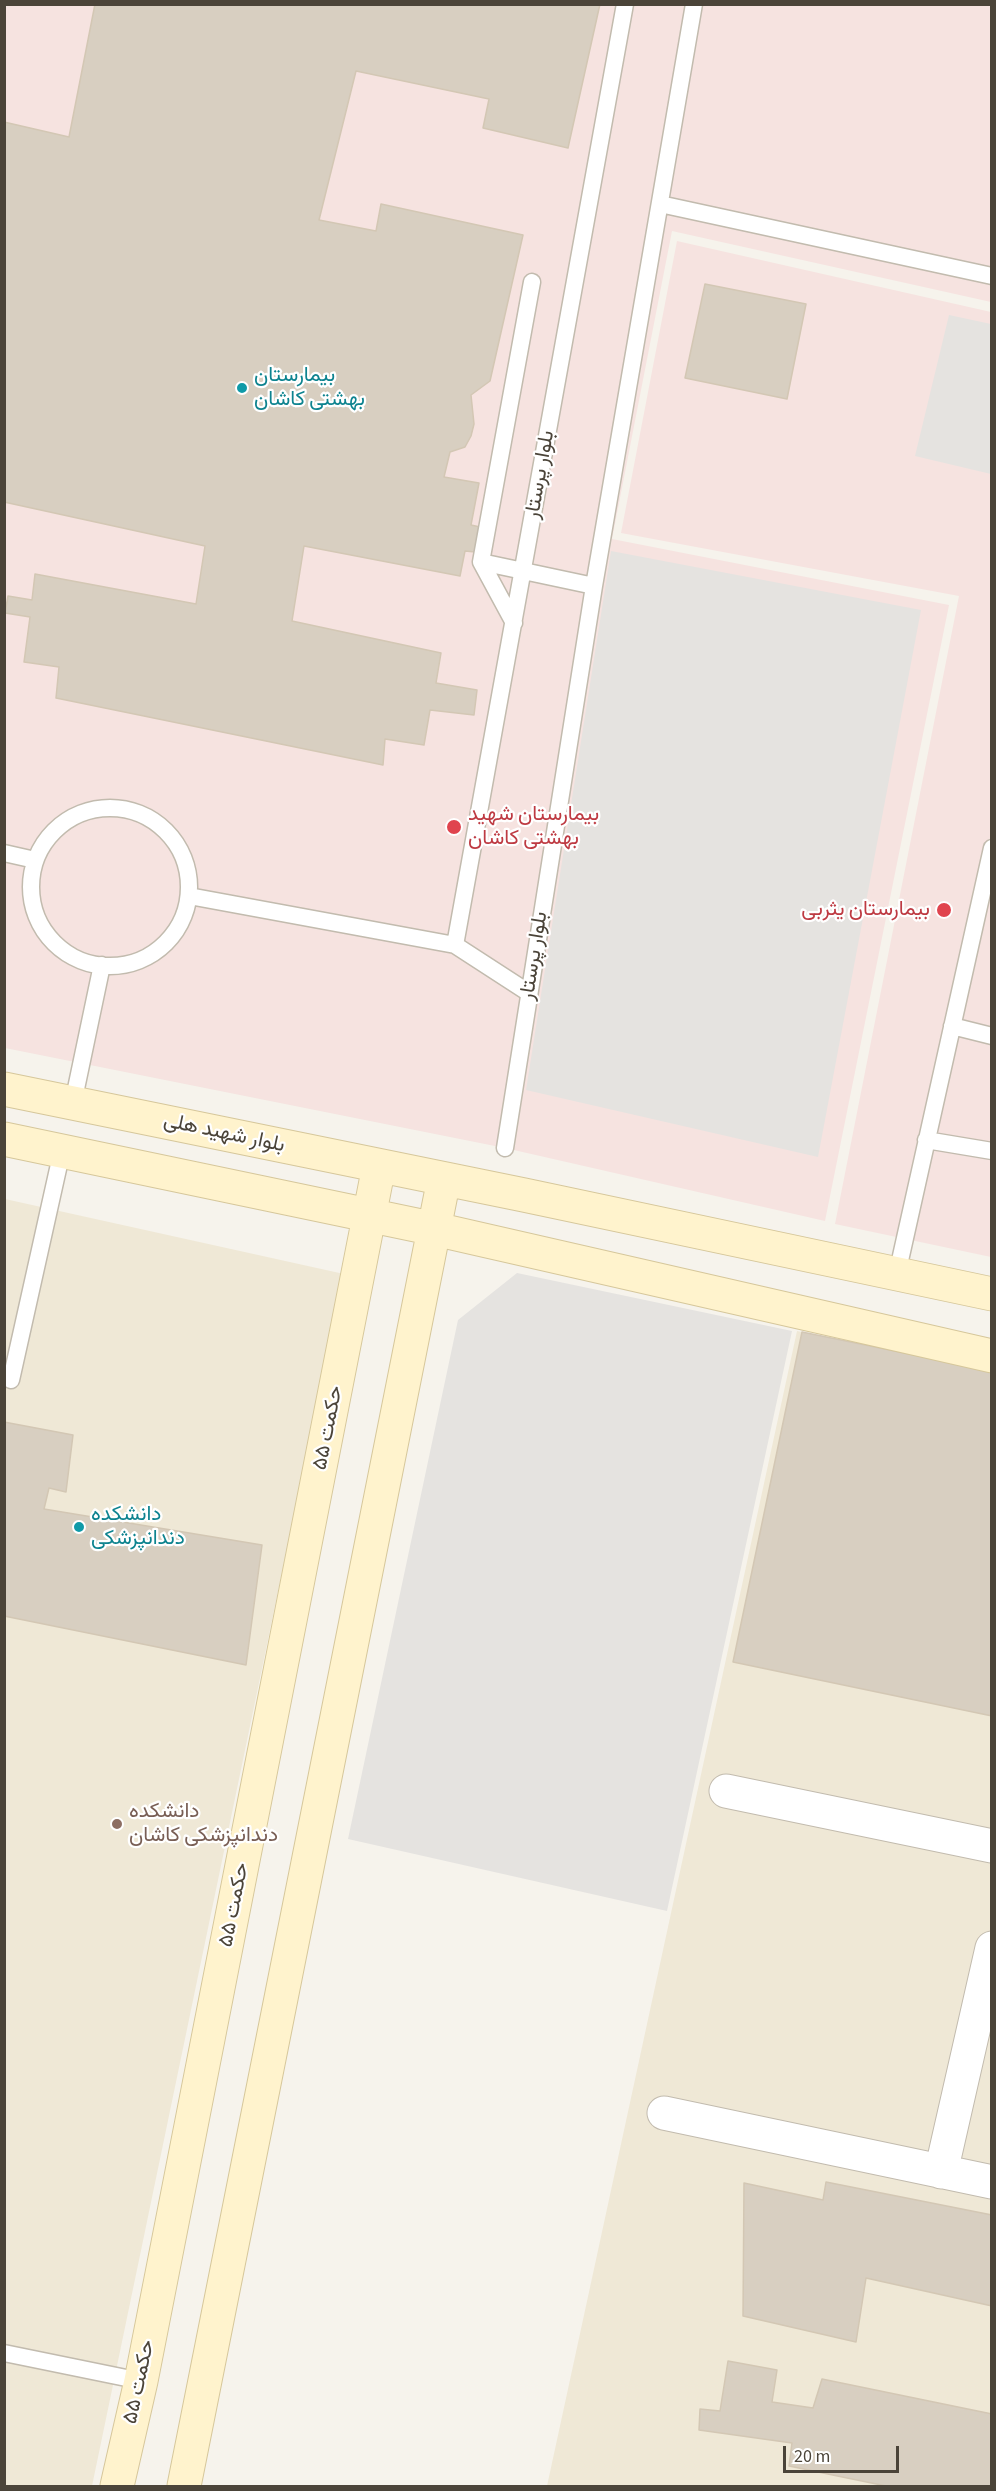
<!DOCTYPE html>
<html>
<head>
<meta charset="utf-8">
<style>
	body { margin:0 }
	#map { position:relative; width:996px; height:2491px; overflow:hidden; background:#f6f3ec; font-family:"Source Sans 3",sans-serif }
	canvas { display:block }
	.frame { position:absolute; inset:0; border:6px solid #4b4439; pointer-events:none }
	.scale { position:absolute; left:783px; top:2446px; width:116px; height:27px; box-sizing:border-box; border:3px solid #4b4439; border-top:0; padding-left:8px; font-size:18px; line-height:21px; white-space:nowrap; color:#4b4439; -webkit-text-stroke:4px #fff; paint-order:stroke }
</style>
</head>
<body>
<div id="map">
<canvas width="996" height="2491"></canvas>
<div class="frame"></div>
<div class="scale">20 m</div>
</div>
<script>
const ctx = document.querySelector('canvas').getContext('2d');
ctx.lineJoin = 'round';
function fillPath(path, color) {
  ctx.fillStyle = color;
  ctx.fill(path, 'evenodd');
}
function stroke(path, color, width, dash) {
  ctx.strokeStyle = color;
  ctx.lineWidth = width;
  ctx.lineCap = dash ? 'butt' : 'round';
  ctx.setLineDash(dash || []);
  ctx.stroke(path);
}
function label(font, color, halo, rows, align = 'center') {
  ctx.font = font + ' "Source Sans 3",Vazirmatn,sans-serif';
  ctx.lineWidth = 4.5;
  ctx.setLineDash([]);
  ctx.textBaseline = 'middle';
  ctx.strokeStyle = halo;
  ctx.fillStyle = color;
  for (const [text, x, y, turn = 0] of rows) {
    ctx.save();
    ctx.translate(x, y);
    ctx.rotate((+turn || 0) * Math.PI / 180);
    ctx.textAlign = isNaN(turn) ? turn : align;
    if (halo) ctx.strokeText(text, 0, 0);
    ctx.fillText(text, 0, 0);
    ctx.restore();
  }
}
fillPath(new Path2D(`
	M5,1199l339,75 -252,1212h-87z
	M797,1331l194,41v1114h-444z`), '#efe8d6');
fillPath(new Path2D(`
	M5,5h986v297l-319,-71 -60,308 337,66 -124,616 -320,-73 -500,-100z
	M677,241l314,71v945l-156,-33 124,-628 -338,-63z`), '#f6e3e0');
fillPath(new Path2D(`
	M949,315l42,9v150l-76,-18z
	M611,551l310,59 -103,547 -292,-67z
	M517,1273l275,58 -125,580 -319,-72 110,-519z`), '#e5e3e0');
const building = new Path2D(`
	M95,4h505l-32,144 -85,-20 6,-29 -133,-28 -37,149 57,11 5,-27 142,31 -33,146 -19,14 3,29 -3,12 -6,11 -15,5 -6,25 35,6 -8,42 9,2 -5,25 -10,-1 -5,25 -156,-30 -12,75 149,32 -5,30 41,7 -3,25 -44,-5 -6,35 -39,-6 -2,26 -327,-67 3,-31 -35,-5 6,-45 -25,-4 3,-17 24,4 3,-26 161,30 9,-58 -201,-44v-380l65,15z
	M705,284l101,20 -19,95 -102,-21z
	M802,1332l190,39v345l-259,-54z
	M4,1422l69,13 -7,57 -17,-4 -5,21 218,36 -16,120 -242,-49z
	M826,2182l166,33v91l-126,-28 -10,64 -113,-26 1,-133 79,17z
	M728,2361l49,9 -5,32 41,6 9,-29 170,35v72h-106l-97,-20 3,-23 -93,-13 1,-21 20,2z`);
fillPath(building, '#d8cfc1');
stroke(building, '#d3c7b4', 1.5);
const lane = new Path2D(`
	M660,204l332,72
	M481,562l113,24
	M514,623l-33,-61 51,-280
	M31 887a79 79 0 1 1 158 0a79 79 0 1 1-158 0Z
	M4,853l31,7
	M189,896l266,49 74,48
	M455,945l170,-941
	M952,1026l40,10
	M73,1103l29,-138
	M926,1140l66,11
	M505,1148l89,-562 100,-582
	M897,1274l95,-426
	M11,1380l51,-229
	M4,2353l137,28`);
const street = new Path2D(`
	M726,1791l266,55
	M664,2113l328,69
	M941,2172l51,-224`);
const secondary = new Path2D(`
	M4,1089l520,106 468,99
	M4,1139l431,90 557,127
	M117,2486l24,-105 238,-1215
	M184,2486l260,-1307`);
stroke(lane, '#c2bbae', 19);
stroke(street, '#c2bbae', 35);
stroke(secondary, '#d6c79b', 35);
stroke(lane, '#fff', 16);
stroke(street, '#fff', 33);
stroke(secondary, '#fff3cd', 33);
for (const [x, y, r, color] of [
	[242,388,6,"#0f9aa8"],
	[454,827,8,"#e0444e"],
	[944,910,8,"#e0444e"],
	[79,1527,6,"#0f9aa8"],
	[117,1824,6,"#8d6e63"]
]) {
  const dot = new Path2D();
  dot.arc(x, y, r, 0, 2 * Math.PI);
  ctx.fillStyle = color;
  ctx.fill(dot);
  stroke(dot, '#fff', 2);
}
label('21px', '#0d838f', '#fff', [
	["بیمارستان",254,376],
	["بهشتی کاشان",254,400],
	["دانشکده",91,1515],
	["دندانپزشکی",91,1539]
], 'left');
label('21px', '#4b4439', '#fff', [
	["بلوار پرستار",541,475,-80],
	["بلوار پرستار",535,956,-81],
	["بلوار شهید هلی",224,1134,12],
	["حکمت ۵۵",329,1428,-79],
	["حکمت ۵۵",235,1905,-79],
	["حکمت ۵۵",140,2382,-78]
]);
label('21px', '#be3a42', '#fff', [
	["بیمارستان شهید",468,815],
	["بهشتی کاشان",468,839],
	["بیمارستان یثربی",930,910,"right"]
], 'left');
label('21px', '#785e54', '#fff', [
	["دانشکده",129,1812],
	["دندانپزشکی کاشان",129,1836]
], 'left');
</script>
</body>
</html>
